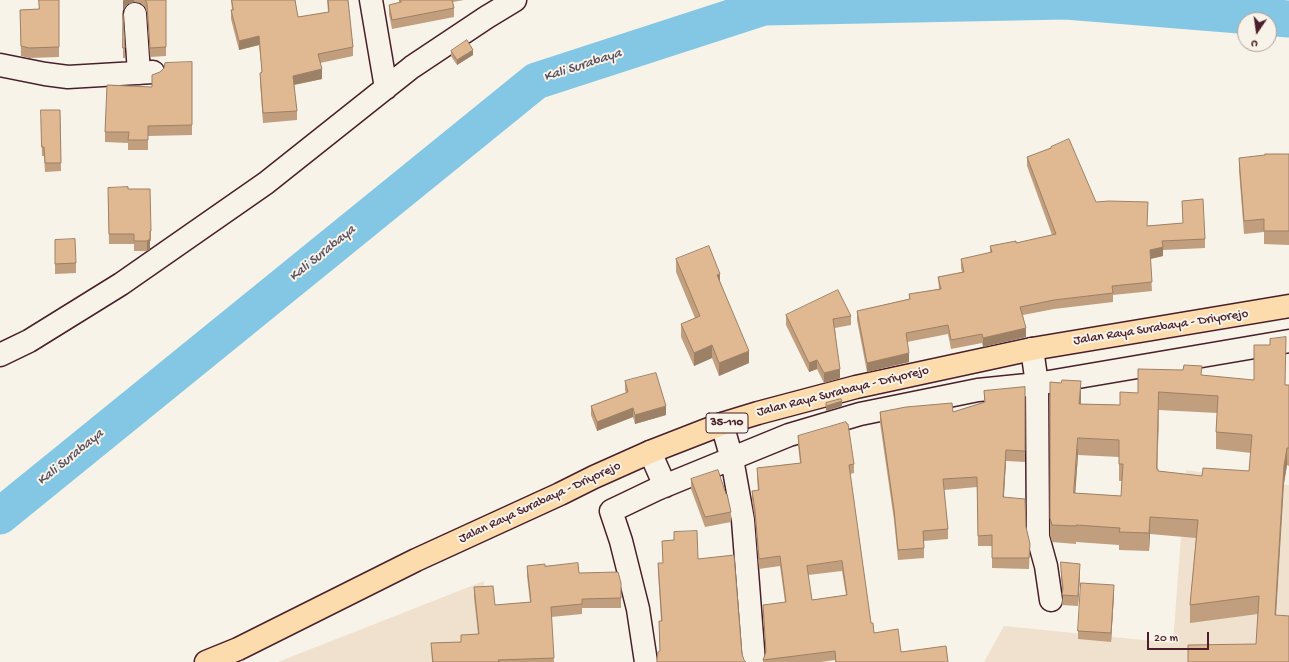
<!DOCTYPE html>
<html>
<head>
<meta charset="utf-8">
<style>
	body { margin:0 }
	#map { position:relative; width:1289px; height:662px; overflow:hidden; background:#f7f3e8; font-family:"Gochi Hand",sans-serif }
	canvas { display:block }
	.north { position:absolute; left:1237px; top:12px; width:40px; height:40px; box-sizing:border-box; background:#f7f3e8; border:1px solid #b29e9c; border-radius:50%; rotate:193deg; font-size:11px; font-weight:700; line-height:16px; text-align:center; color:#4a1f2b }
	.north::after { content:''; display:block; margin:auto; width:14px; height:18px; background:#4a1f2b; clip-path:polygon(50% 0,100% 100%,50% 72%,0 100%) }
	.scale { position:absolute; left:1147px; top:632px; width:62px; height:18px; box-sizing:border-box; border:2px solid #4a1f2b; border-top:0; padding-left:5px; font-size:12px; line-height:14px; white-space:nowrap; color:#4a1f2b; -webkit-text-stroke:3px #f7f3e8; paint-order:stroke }
</style>
</head>
<body>
<div id="map">
<canvas width="1289" height="662"></canvas>
<div class="north">U</div>
<div class="scale">20 m</div>
</div>
<script>
const ctx = document.querySelector('canvas').getContext('2d');
ctx.lineJoin = 'round';
function fillPath(path, color) {
  ctx.fillStyle = color;
  ctx.fill(path, 'evenodd');
}
function stroke(path, color, width, dash) {
  ctx.strokeStyle = color;
  ctx.lineWidth = width;
  ctx.lineCap = dash ? 'butt' : 'round';
  ctx.setLineDash(dash || []);
  ctx.stroke(path);
}
function label(font, color, halo, rows, align = 'center') {
  ctx.font = font + ' "Gochi Hand",sans-serif';
  ctx.lineWidth = 4;
  ctx.setLineDash([]);
  ctx.textBaseline = 'middle';
  ctx.strokeStyle = halo;
  ctx.fillStyle = color;
  for (const [text, x, y, turn = 0] of rows) {
    ctx.save();
    ctx.translate(x, y);
    ctx.rotate((+turn || 0) * Math.PI / 180);
    ctx.textAlign = isNaN(turn) ? turn : align;
    if (halo) ctx.strokeText(text, 0, 0);
    ctx.fillText(text, 0, 0);
    ctx.restore();
  }
}
fillPath(new Path2D(`
	M1186,470l103,15v177h-305l20,-36 169,17z
	M484,581l-3,81h-203z`), '#f0e1ce');
stroke(new Path2D(`
	M0,516l536,-435 228,-74 302,-6 223,18`), '#84c7e5', 37);
const minor = new Path2D(`
	M371,0l15,88
	M135,14l4,59
	M0,65l45,9 23,3 85,-5
	M1032,349l5,35 1,153 8,29 5,34
	M0,355l29,-14 92,-57 145,-101 146,-116 75,-50 28,-17
	M722,424l10,35 11,61 11,142
	M650,452l15,34
	M646,662l-8,-53 -17,-68 -10,-30 46,-22 132,-54 71,-21 118,-24 59,-6 252,-43`);
const primary = new Path2D(`
	M206,662l32,-13 178,-89 144,-66 34,-17 56,-25 72,-28 36,-11 98,-26 176,-38 257,-43`);
stroke(minor, '#4a1f2b', 25);
stroke(primary, '#4a1f2b', 25);
stroke(minor, '#f7f3e8', 22);
stroke(primary, '#fcdcac', 22);
fillPath(new Path2D(`
	M59,0v57l-30,1 -8,-2 -1,-46 19,-1z
	M123,0h43v56l-16,1 -3,-44 -2,-6 -5,-4 -6,-1 -6,2 -5,6z
	M231,0h64l3,17 30,-5 -1,-12h21l5,47v9l-33,7 2,16 -28,6 3,26v9l-34,3 -3,-41v-9l2,-1 -3,-27 -20,5 -8,-31v-9h1z
	M399,0h65l-11,2 1,6v9l-62,12 -3,-15v-9l10,-2z
	M123,14l2,34v10h-2z
	M451,51l22,4 -16,10 -6,-9z
	M192,62v73l-44,1v14h-20v-7l-23,-1v-10l47,-45z
	M60,110l1,61 -16,1 -1,-16h-2l-1,-37z
	M1051,147l45,55 51,24 36,-3 -1,-22 23,38v9l-42,2v6l-13,3 2,32 -39,4v7l-59,7 -31,6 3,22 -43,10 -1,-4 -31,6 -3,-15 -41,8 2,20 -42,10 -10,-52v-9l52,-12v-5l30,-5 -1,-12 24,-5 -1,-4v-9l29,-6v-7l26,-3 36,-8 -25,-69v-9l24,-8z
	M1289,154v91l-25,-1v-12l-20,2 -5,-63v-13z
	M128,189l23,42v10h-1v8l-3,2h-13v-7h-25l-1,-47z
	M55,240l21,23v10l-21,1z
	M676,259l44,22 29,82 -30,13 -7,-18 -18,8 -13,-29v-13l14,-6 -19,-46z
	M786,315l65,1v9l-16,3 5,50 -16,5 -7,-14 -8,3 -23,-47z
	M1202,375l87,10v81l-2,-1 -31,179 2,-30 -68,9v-18l6,-67 -46,-4 -1,17 -30,-1v-5l-43,-3v2l-24,-2 -2,-7v-153l11,1 20,16v5l39,1 18,-12zM1159,410l58,3 -1,19v17l35,4 -2,18 -47,5 -44,-5 -1,-2zM1078,455l41,2v24h3l-1,15 -46,-3z
	M625,381l41,34 -31,9 -2,-7 -36,14 -6,-16v-9l35,-13 -1,-3z
	M1025,387v75l-19,-1 -2,36 22,30 4,17 -1,25 -37,-1v-22h-14l-1,-59 -33,3 4,39v10l-24,2v17l-26,2 -4,-40 -14,-97v-11h73l31,-10v-11z
	M798,436l56,28v9l-4,1 21,149 3,10 27,19 47,10h-113v-2l-14,2h-58v-2l3,-7 -3,-38v-10l22,-3 -5,-36 -21,3 -4,-50 -3,-18v-10h6l-1,-13v-10l43,-5 -2,-18zM842,571l4,24 -34,5 -4,-25z
	M691,479l40,33v10l-26,5 -14,-38z
	M674,532l24,27 -38,92 -1,-30h2l-3,-49v-9h5l-1,-22 12,-1z
	M527,566h18l76,17v25h-39v6l-31,3 3,45h-122l-1,-19 30,-1v-7l17,-1 -4,-37v-10l21,18 35,-3 -3,-26z
	M1061,570l19,4 -2,32 -16,-1 1,-12 -2,-13z
	M1114,594l-3,48 -33,-3v-8z`), '#c19e7d');
fillPath(new Path2D(`
	M124,0h10v2l-6,2 -5,6v-9z
	M259,36v9l-20,5v-9z
	M473,50v5l-16,10v-5z
	M322,69v10l-29,6v-9z
	M150,239v10l-3,2v-10z
	M1163,247v9l-13,3v-9z
	M720,274v12l-3,-11z
	M1026,328v9l-43,10v-9z
	M712,345v13l-18,8v-13z
	M749,351v12l-30,13v-13z
	M909,353v9l-42,10v-9z
	M817,360v9l-8,3v-9z
	M840,369v9l-16,5v-10z
	M1081,381v18l-2,23v-18z
	M1159,392v18l-2,76v-17z
	M842,401v5l-16,5v-5z
	M666,406v9l-31,9v-9z
	M633,408v9l-36,14v-9z
	M1078,438v17l-4,56v-18z
	M1287,448v17l-3,19 -9,148v-17l9,-149z
	M1006,450v11l-3,47v-11z
	M1150,517v17l-1,17v-18z
	M1080,564v10l-2,32v-10z
	M1114,585v9l-3,48v-9z`), '#9d8166');
const building = new Path2D(`
	M39,0h20v47l-30,1 -8,-2 -1,-36 19,-1z
	M146,0h20v47l-16,1 -3,-44z
	M232,0h63l3,17 31,-5 -1,-12h20l5,47 -35,7 4,15 -29,7 4,35 -34,2 -3,-40 2,-1 -3,-36 -20,5 -8,-31h2z
	M400,0h52l2,8 -62,12 -3,-15 12,-3z
	M123,14l2,34h-2z
	M467,40l6,10 -16,10 -6,-9z
	M192,62v63l-44,1v14h-20l1,-8h-24l2,-47 45,2v-12l8,-3 4,-4 1,-5z
	M41,110h19l1,53h-16l-1,-16h-2z
	M1069,139l27,63 13,-1 39,1 -1,24 36,-3 -1,-22 21,-2 2,40 -43,2 1,6 -13,3 2,32 -40,4 1,7 -59,7 -34,7 6,21 -43,10 -1,-4 -31,6 -3,-15 -42,8 3,20 -42,10 -10,-52 53,-12 -1,-5 32,-5 -3,-12 26,-5 -3,-13 31,-7 -2,-6 26,-5v2l40,-9 -29,-77 24,-9v-1z
	M1265,154h24v77h-25v-12l-20,2 -5,-63 26,-3z
	M128,187v2h22l1,42h-1v8l-3,2h-13v-7h-25l-1,-46z
	M75,239l1,24 -21,1v-24z
	M709,246l11,28 -3,1 32,76 -30,12 -7,-18 -18,8 -13,-29 19,-8 -24,-57z
	M838,290l13,26 -18,3 7,50 -16,4 -7,-13 -8,3 -23,-48z
	M1286,337l-1,48h4v63h-2l-3,18 -9,149 14,1v46h-101v-17l68,-1 3,-48 -69,9 8,-85 -48,-3 -1,16 -30,-1 1,-4 -44,-3v1l-24,-1 -2,-7v-136l11,1 1,-3 19,1 -2,23 41,1v-13l18,1v-24l45,1 1,-5 18,1 -1,9 53,5v-35h16v-6zM1159,392l59,4 -2,36 36,3 -3,36 -46,-3 -1,8 -44,-5v-2h-1zM1078,438l41,2v24h4l-2,32 -47,-3z
	M656,373l10,33 -31,9 -2,-7 -36,14 -6,-16 37,-14 -3,-11z
	M1025,387v64l-19,-1 -3,47 22,2 1,28 4,17 -1,14h-37v-23l-14,1 -1,-59 -34,2 5,50 -25,2 1,17 -26,2 -4,-40 -14,-98 26,-5 46,-4 1,9 32,-10 -1,-11z
	M841,399l1,2 -16,5v-3z
	M846,422l1,2h1l6,40 -5,1 22,158h2l1,10 24,-4 3,23 45,-6 2,16h-112l-1,-11 -72,9 3,-8 -3,-47 23,-3 -6,-46 -21,3 -4,-49 -3,-19 7,-1 -2,-22 44,-5 -3,-27zM842,561l5,34 -35,5 -5,-34z
	M718,470l8,24h1l4,18 -26,5 -14,-38z
	M697,531l1,28 36,-4 8,99 2,6 2,2h-89v-3l1,-7 2,-1 -1,-30h3l-4,-58h5l-1,-22 12,-1v-8z
	M1061,562l19,2 -2,32 -16,-1 1,-7 -2,-18z
	M578,563l1,10 39,-1 3,11v15l-39,1v5l-31,3 3,51 -56,2 1,2h-66l-2,-19 30,-1v-7l18,-1 -5,-47 19,-1 2,19 36,-3 -4,-36 18,-2v2z
	M1081,583l33,2 -3,48 -33,-2z`);
fillPath(building, '#e0b891');
stroke(building, '#9d8166', 1);
for (const [x, y, w] of [
	[727,423,42]
]) {
  const box = new Path2D();
  box.roundRect(x - w / 2, y - 10, w, 20, 3);
  ctx.fillStyle = '#f7f3e8';
  ctx.fill(box);
  stroke(box, '#4a1f2b', 1);
}
label('bold 12px', '#4a1f2b', null, [
	["35-110",727,423]
]);
label('13px', '#4a1f2b', '#f7f3e8', [
	["Jalan Raya Surabaya - Driyorejo",1161,328,-9],
	["Jalan Raya Surabaya - Driyorejo",843,392,-14],
	["Jalan Raya Surabaya - Driyorejo",540,503,-25]
]);
label('italic 14px', '#5b5163', '#f7f3e8', [
	["Kali Surabaya",583,66,-18],
	["Kali Surabaya",323,254,-39],
	["Kali Surabaya",71,458,-39]
]);
</script>
</body>
</html>
